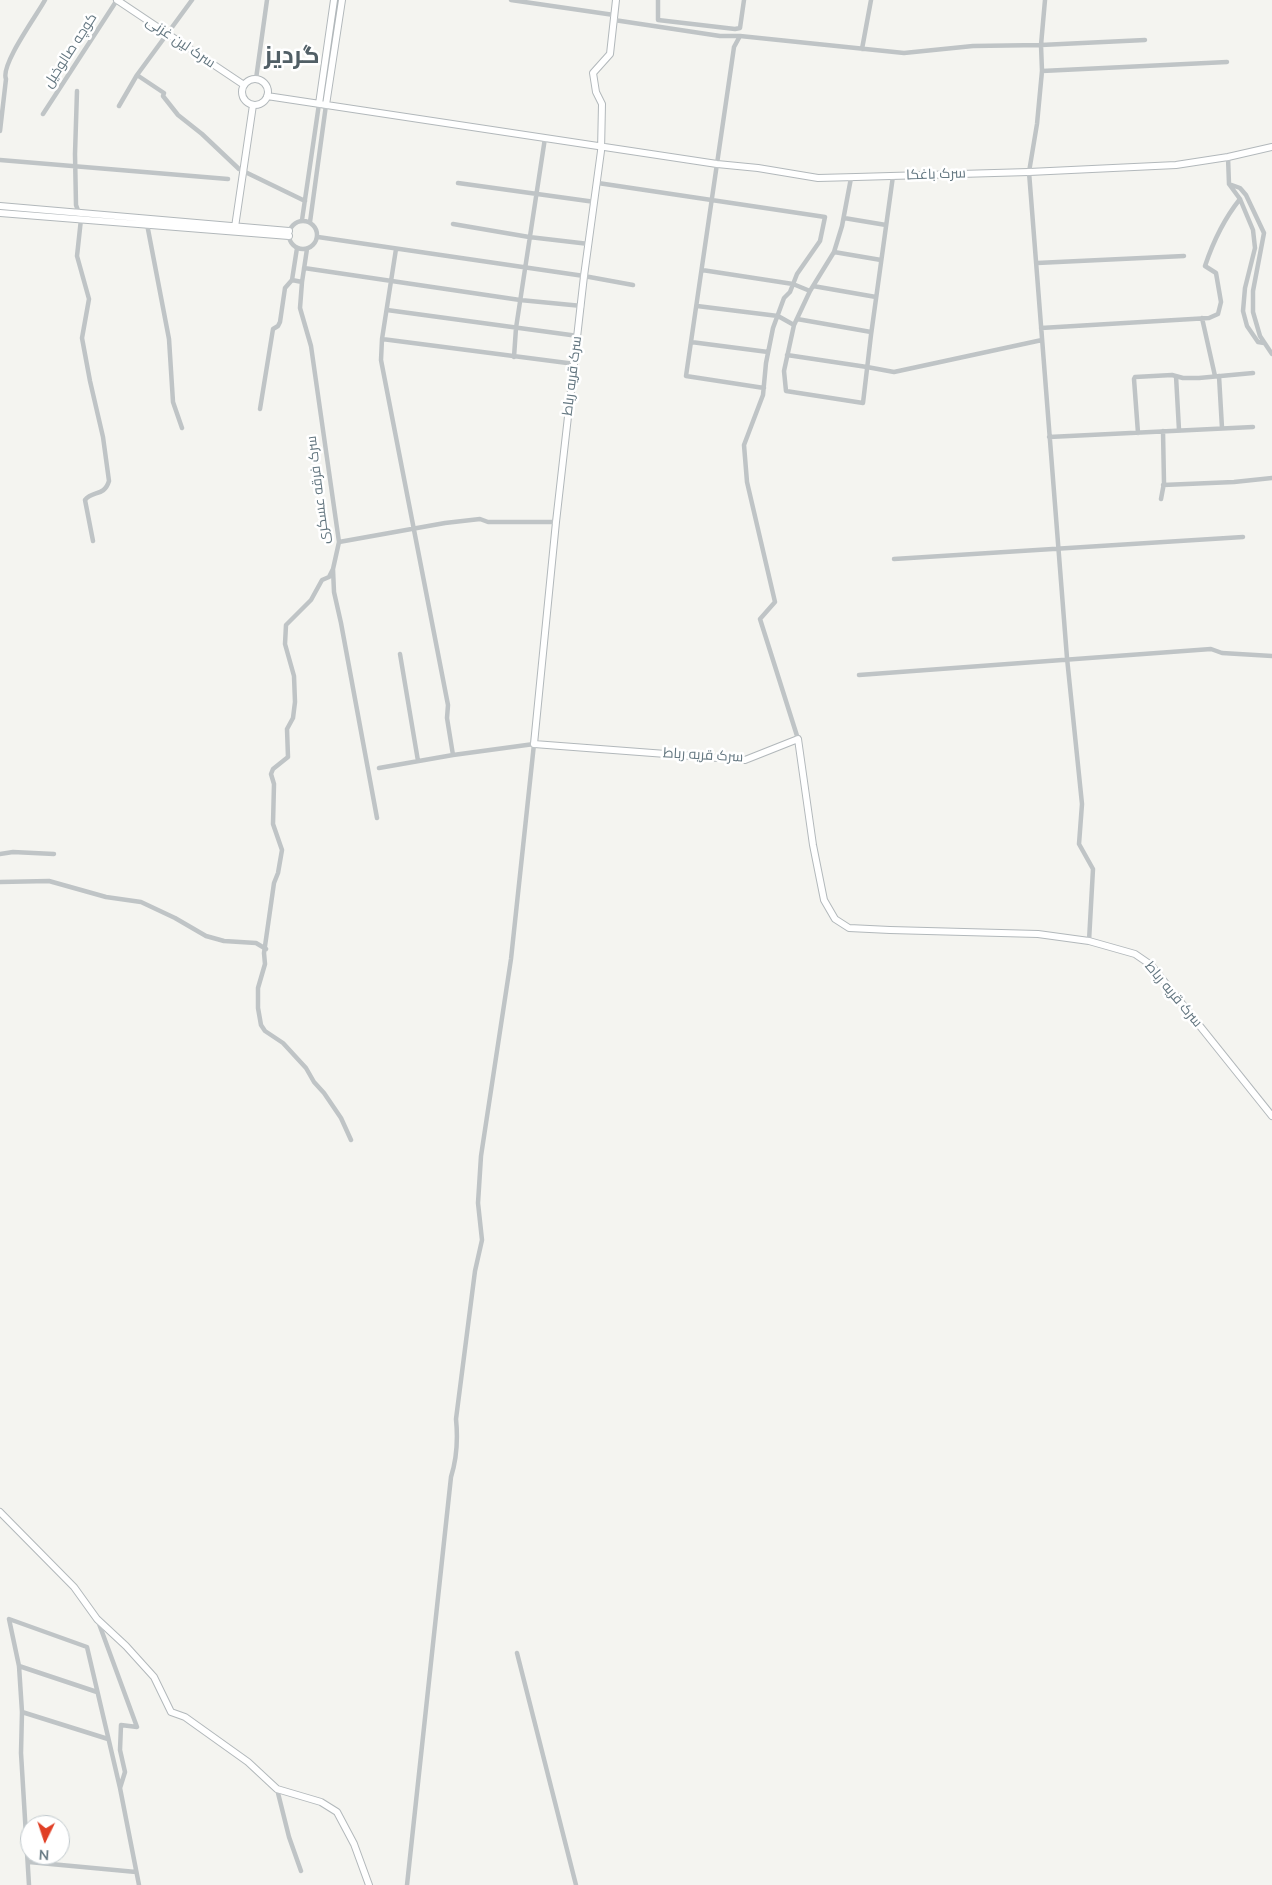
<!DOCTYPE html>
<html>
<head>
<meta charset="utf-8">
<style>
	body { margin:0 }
	#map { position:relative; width:1272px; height:1885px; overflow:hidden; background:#f4f4f0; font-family:"Nunito Sans",sans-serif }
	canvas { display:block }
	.north { position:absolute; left:20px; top:1815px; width:50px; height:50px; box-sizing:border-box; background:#fff; border:1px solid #c1c9cd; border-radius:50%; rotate:184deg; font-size:14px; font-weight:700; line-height:20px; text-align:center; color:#647781 }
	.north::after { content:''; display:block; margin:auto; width:18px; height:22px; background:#e03f25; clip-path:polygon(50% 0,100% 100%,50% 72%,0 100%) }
</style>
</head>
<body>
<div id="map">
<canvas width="1272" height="1885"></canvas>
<div class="north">N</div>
</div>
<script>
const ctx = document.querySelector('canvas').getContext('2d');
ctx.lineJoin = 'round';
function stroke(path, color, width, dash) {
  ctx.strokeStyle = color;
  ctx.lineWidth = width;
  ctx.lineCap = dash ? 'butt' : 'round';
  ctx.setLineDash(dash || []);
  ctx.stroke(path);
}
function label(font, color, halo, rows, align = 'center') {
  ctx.font = font + ' "Nunito Sans",Cairo,sans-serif';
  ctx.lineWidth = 5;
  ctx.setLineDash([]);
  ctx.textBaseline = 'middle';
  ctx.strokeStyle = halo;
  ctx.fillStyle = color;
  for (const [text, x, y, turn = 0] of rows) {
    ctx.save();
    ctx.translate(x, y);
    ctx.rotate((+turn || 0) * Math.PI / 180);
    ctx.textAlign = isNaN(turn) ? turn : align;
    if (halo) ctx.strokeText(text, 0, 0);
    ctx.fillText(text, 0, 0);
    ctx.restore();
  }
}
const secondary = new Path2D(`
	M117,0l127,85
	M616,0l-6,54 -17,19 3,19 6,12 -1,47 -17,125 -28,246 -22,222 211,16 53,-21 15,106 11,55 11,19 14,9 41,2 148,4 51,7 46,13 16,11 121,151
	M242 92a13 13 0 1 1 26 0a13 13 0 1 1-26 0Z
	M267,96l450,68 41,4 60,10 38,-1 173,-5 147,-7 52,-8 44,-10
	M319,104l15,-104
	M326,105l16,-105
	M0,206l289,25
	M0,213l289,23
	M235,227l18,-122
	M0,1512l74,75 23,32 29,27 28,31 17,35 14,5 63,45 29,27 44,13 16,10 17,32 15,41`);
stroke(secondary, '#b2b8bb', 8);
stroke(new Path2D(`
	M511,0l103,15
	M658,0v20l77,9 5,-1 4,-28
	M1045,0l-4,45 1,26 -5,53 -8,48 38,486 15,146 -3,40 14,25 -4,72
	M614,20l106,16h20
	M862,49l9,-49
	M1042,71l185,-9
	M137,75l27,18 -1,3 15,19 24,19 37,35 66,32
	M256,79l11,-79
	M77,91l-2,63 1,51 5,14 -4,37 12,43 -7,39 8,43 13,56 6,44c-5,16 -16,9 -24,19l8,41
	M119,106l18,-31 55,-75
	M43,114l74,-114
	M0,131l6,-52c-6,-14 31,-64 39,-79
	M1228,157l1,27 11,15 13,31 2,18 -10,40 -2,23 4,15 11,16 6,1
	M0,160l228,19
	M851,178l-9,48 -8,26 -24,39 -16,34 -10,46 2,20 77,12 8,-68 22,-159
	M458,183l137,19
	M598,183l227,34 -5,24 -23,33 -7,18 -6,6 -11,30 -7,35 -3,32 -19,50 3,37 28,120 -15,17 38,120
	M1229,184l11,4 6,7 18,38 -11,58v21l7,24 12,18
	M844,218l42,7
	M302,220l17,-116
	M289 235a14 14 0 1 1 28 0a14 14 0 1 1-28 0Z
	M310,222l16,-117
	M147,224l22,115 4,63 9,26
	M453,224l76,13 60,7
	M318,237l266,39 49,9
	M297,248l-5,32 10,2
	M307,249l-5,33 -2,26 11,38 28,196 -6,27 1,23 7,31 36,195
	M396,249l-14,90 -1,21 67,345 -1,13 6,37
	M834,252l47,8
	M1037,263l147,-7
	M304,268l216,32 62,6
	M702,270l91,14 17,7
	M813,286l63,11
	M697,306l81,10 16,9
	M387,310l191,26
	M1202,318l13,58
	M797,319l74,13
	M1041,328l168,-10 9,-4 3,-12 -5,-29 -11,-7c8,-24 19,-47 35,-67
	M382,339l193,25
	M691,342l77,10
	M787,355l80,12 27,5 148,-32
	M514,357l2,-29 29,-190
	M1176,376l3,54
	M1219,376l3,52
	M764,388l-78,-12 46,-315 2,-14 6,-11 164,17 69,-7 68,-1 104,-5
	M260,409l13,-80 5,-3 2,-4 5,-34 7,-8
	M1138,433l-4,-54 1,-2 37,-2 11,3h16l54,-5
	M1049,437l204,-10
	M1163,485l71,-3 38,-4
	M1161,499l3,-16 -1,-52
	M339,542l106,-19 35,-4 8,3h68
	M894,559l349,-22
	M333,569l-4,8 -7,3 -11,20 -25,25 -1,19 9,32 1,26 -2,16 -6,11 1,28 -15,12 -2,5 3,10 -1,40 9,26 -4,23 -4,10 -10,70 1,11 -7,24v20l3,17 4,6 18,12 23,25 8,14 10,11 17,25 10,22
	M400,654l18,107
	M859,675l352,-26 11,4 50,3
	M379,768l74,-13 81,-11 -23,215 -30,197 -3,47 4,37 -7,31 -19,148c2,20 1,39 -5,58l-44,408
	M0,854l13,-2 41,2
	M0,882l49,-1 57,16 35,5 34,16 31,18 18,5 32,2 10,6
	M98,1621l39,106 -16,-2 -1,25 5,22 -5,16
	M517,1653l59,232
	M19,1666l78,26
	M22,1712l86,27
	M277,1789l12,48 12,34
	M29,1862l107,10
	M29,1885l-8,-132 1,-41 -3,-46 -10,-47 78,28 33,141 19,97`), '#bfc4c6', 4.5);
stroke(secondary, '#fff', 6);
label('14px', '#647781', '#fff', [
	["سرک لین غزنی",180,43,34],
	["کوچه صالوخیل",71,51,-57],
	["سرک باغکا",936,175,-2],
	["سرک قریه رباط",573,376,-83],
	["سرک فرقه عسکری",319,490,-97],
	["سرک قریه رباط",703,756,3],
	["سرک قریه رباط",1173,995,50]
]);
label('bold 24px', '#515f66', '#fff', [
	["گردیز",292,57]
]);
</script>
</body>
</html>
